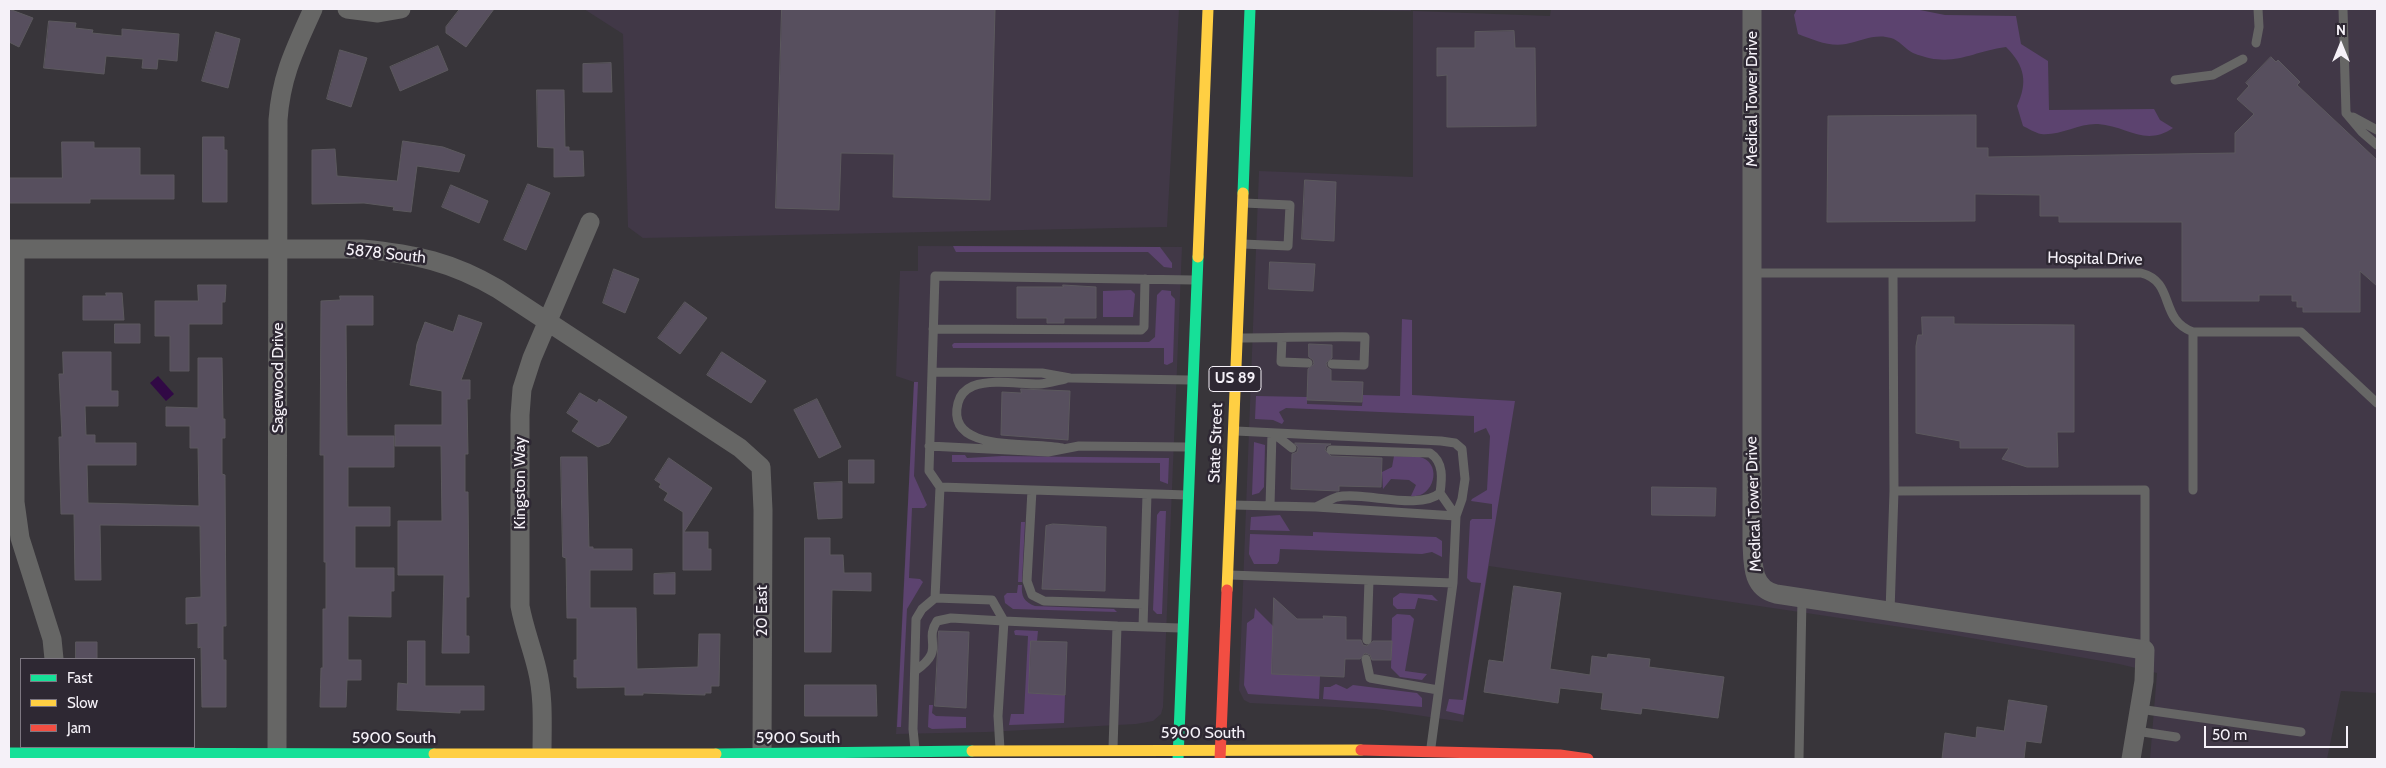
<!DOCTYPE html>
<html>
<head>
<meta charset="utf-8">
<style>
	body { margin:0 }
	#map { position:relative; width:2386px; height:768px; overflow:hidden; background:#38353a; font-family:Cabin,sans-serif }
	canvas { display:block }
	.frame { position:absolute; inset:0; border:10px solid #f5f1f8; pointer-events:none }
	.legend { position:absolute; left:20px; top:658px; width:175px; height:90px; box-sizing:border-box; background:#2e2833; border:1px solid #7e7882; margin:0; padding:6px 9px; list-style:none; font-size:15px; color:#f5f1f8 }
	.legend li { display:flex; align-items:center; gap:10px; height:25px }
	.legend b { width:25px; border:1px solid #7e7882 }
	.north { position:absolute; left:2316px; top:20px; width:50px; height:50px; -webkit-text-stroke:4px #2e2833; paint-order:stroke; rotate:0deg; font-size:14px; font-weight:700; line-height:20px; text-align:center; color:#f5f1f8 }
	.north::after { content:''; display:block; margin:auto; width:18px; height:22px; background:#f5f1f8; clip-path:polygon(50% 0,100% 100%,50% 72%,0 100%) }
	.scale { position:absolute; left:2204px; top:726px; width:144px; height:22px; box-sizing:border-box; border:2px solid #f5f1f8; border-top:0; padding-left:6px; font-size:15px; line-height:18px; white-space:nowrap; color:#f5f1f8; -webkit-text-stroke:4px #2e2833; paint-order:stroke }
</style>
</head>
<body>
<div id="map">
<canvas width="2386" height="768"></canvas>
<div class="frame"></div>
<ul class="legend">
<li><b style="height:6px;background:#16e098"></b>Fast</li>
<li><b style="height:6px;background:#ffcf43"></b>Slow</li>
<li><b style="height:6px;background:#f24e42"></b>Jam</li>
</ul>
<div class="north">N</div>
<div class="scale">50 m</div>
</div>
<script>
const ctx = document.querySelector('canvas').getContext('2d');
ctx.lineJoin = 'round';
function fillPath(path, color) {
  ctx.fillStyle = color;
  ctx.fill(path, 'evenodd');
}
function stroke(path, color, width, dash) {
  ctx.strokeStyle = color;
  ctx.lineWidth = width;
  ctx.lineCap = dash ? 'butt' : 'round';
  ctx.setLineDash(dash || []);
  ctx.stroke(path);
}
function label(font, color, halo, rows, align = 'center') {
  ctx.font = font + ' Cabin,sans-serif';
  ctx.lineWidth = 5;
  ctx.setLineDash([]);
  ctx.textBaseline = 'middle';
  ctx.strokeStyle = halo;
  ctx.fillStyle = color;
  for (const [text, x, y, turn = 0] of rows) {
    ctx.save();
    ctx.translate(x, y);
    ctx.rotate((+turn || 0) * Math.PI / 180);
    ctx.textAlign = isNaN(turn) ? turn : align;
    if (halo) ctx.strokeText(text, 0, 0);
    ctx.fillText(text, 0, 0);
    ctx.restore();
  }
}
fillPath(new Path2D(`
	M584,9h595l-12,218 -524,11 -15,-11 -5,-193z
	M1265,9h146v2z
	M1551,9h826v684l-36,-2 -14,68h-177l7,-86 -38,-9 -171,-30 -459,-68 -26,156 -87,-13 -126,-6 -6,-3 -5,-10 20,-519 154,6v-166l137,5z
	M918,246l264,1 -19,460 -2,7 -8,7 -17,3 -149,8 -91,2 18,-352 -18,-6 4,-105h18z`), '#413847');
fillPath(new Path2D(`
	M1797,9h118l30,6 71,1 5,28 27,17 1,49 105,-1 6,11 13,8c-28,19 -46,-2 -75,-4 -19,-1 -38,12 -57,10 -6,-1 -13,-6 -18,-8l-6,-20c11,-24 8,-40 -11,-59 -37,5 -53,22 -93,6 -8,-4 -14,-13 -22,-15 -15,-5 -31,3 -45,6 -17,3 -32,-4 -48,-10l-4,-19z
	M953,246l207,1 12,16v5l-8,-1 -16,-15h-192z
	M1131,290l4,4 -2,23h-30v-26z
	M1162,290l9,1v4l4,4 -2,63 -6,3 -3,-1v-16h-211l-1,-3 2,-2 195,-1 6,-5 2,-42z
	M1402,319l10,1v75l103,6 -51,314 -18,-4 3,-12 14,1 18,-117 -10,-1 -4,-4 3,-57 2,-2h20v-15l-21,-3 1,-2 15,-9 3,-54 -4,-8 -12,5v-17l-188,-8 -7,4 5,9 -2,3 -9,-4 -18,-1 1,-23 51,1v7l55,2 1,-11 37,1z
	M914,382h4l-4,94 13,29 -3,3h-12l-3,70 11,1 3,3 -16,27 -6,118h-4z
	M1254,442l11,3 -1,42 -5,6 -7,2z
	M952,455h13l2,3 35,-2 167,2 -1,26 -8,-3v-18l-208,-1z
	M1394,456c9,1 21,-1 29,2 20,9 9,41 -12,38l5,-11 -7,-5 -18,-1 -8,10 -1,-17 10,-5z
	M1160,511h6l-4,103h-5l-4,-4 4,-95z
	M1280,515l10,16 -40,-1 1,-13z
	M1021,522h4l-3,60h-4z
	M1313,532l123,5 6,4v16l-10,-5 -10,2 -142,-5 -1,12 -2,3h-23l-5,-10 1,-20 63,2z
	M1018,585h4c-1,11 2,17 13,21l79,3 3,3 -104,-3 -8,-6 -1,-7 3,-3h10z
	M1400,593l32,2 6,6 -20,-3 -3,11h-18l-4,-4v-7z
	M1255,608l21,21 -3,11 -1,34 48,2 -1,23 -71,-5 -4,-9 3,-62 7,-5z
	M1397,614l13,1 4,4 -9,52 22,3 -5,6 -22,-3 -9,-9 1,-50z
	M1016,630l22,1 -1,10h-6l-2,52 36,2 -1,28 -55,2 2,-11h13l4,-78 -13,-1 -1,-4z
	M1336,684l11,5 6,-4 64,8 5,5v9l-99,-8 1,-12h6z
	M929,705h4l-1,8 4,3 30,1v11l-34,1 -4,-2z`), '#5c436f');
fillPath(new Path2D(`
	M158,376l16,18 -8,7 -16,-18z`), '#310945');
const building = new Path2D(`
	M9,9l24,9 -14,29 -10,-5z
	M460,9h34l-28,38 -20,-14v-6z
	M782,9h213l-5,191 -97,-3 1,-43 -53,-1 -2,57 -63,-2z
	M49,21l27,2 -1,5 18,2 -1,3 30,3v-7l57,5 -2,27 -19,-2 -1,10 -15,-1 1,-9 -37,-3 -2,18 -60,-6z
	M1514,31l1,17h20l1,78 -89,1v-52l-10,1v-28h38v-16z
	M216,32l24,7 -12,49 -26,-7z
	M438,46l10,24 -48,21 -10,-24z
	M340,50l27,8 -16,49 -24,-8z
	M2271,57l5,5 2,-2 22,22 -3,3 80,75v126l-17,-15v41h-57v-5h-6v-6h-5v-6h-33v6h-77v-79h-123v-6h-19v-21l-65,-1v27l-148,1 1,-106 148,-1v33h12v9l247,-4v-20l19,-19 -17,-15 12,-13 -3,-3z
	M611,63l1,29h-29v-28z
	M537,90h27l1,57h4v4h14l1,25 -30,1v-29l-16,-1z
	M203,137h21v13h3v52h-24z
	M403,141l40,6 22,8 -6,17 -42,-6 -6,46 -18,-2 1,-3 -30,-4 -52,1v-54l23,-1 2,27 60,5z
	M62,142h32v6h46v27h34v24h-84v4h-81v-25h53z
	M1305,180l31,2 -2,59 -32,-2z
	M528,184l22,9 -24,57 -22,-10z
	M451,185l37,16 -9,22 -37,-16z
	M1270,262l45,2 -2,27 -44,-2z
	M614,269l25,10 -14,34 -22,-10z
	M198,285h28l-1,17h-3v22h-33v47h-19v-35h-15v-35h43z
	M1063,285l33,2v31h-32v5h-17v-5h-30v-31h46z
	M106,293h16l2,27h-41v-24h23z
	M340,296h33v29h-27l1,111h47v31h-46v40h42v19h-35v42h39v23h-3v26l-43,-1v44h13v20h-14l-1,27h-26l1,-39h2v-59h3v-47h-2v-107h-4l1,-154 19,-1z
	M685,302l22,16 -27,36 -22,-16z
	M459,315l23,8 -21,57h9v19h-3l1,55h-3v38h3l1,105h-3v39h3v17h-27l2,-78h-46v-54h44l-1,-75h-46v-21h47v-34l-32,-6 7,-41 8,-22 28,10z
	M1922,317h32v7l120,1v107h-17l1,35h-31l-25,-8 7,-11h-49v-7l-44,-8v-87l2,-11h4z
	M115,324h25v19h-25z
	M1309,344l23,1v13l-6,5 1,4 4,3v11l32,1 -1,20 -55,-2 1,-31 6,-5 -1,-4 -4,-3z
	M63,352h48v39h7v15h-33l1,29h9v8h41v22h-49l1,38 45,1 66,2 -1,-58h-8v-22h-24v-19l32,1v-50h24l1,61h2v19h-3v36l3,1 1,151h-3v34h3v47h-24l-1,-60 -3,1v-25l-12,1v-26l15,-1 -1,-71 -100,-1 1,55h-26l-1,-66h-13l-2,-77h3l-3,-63h4z
	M722,352l44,29 -15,22 -44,-28z
	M1021,389l49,2 -2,49 -67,-5 1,-43 19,1z
	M580,393l17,10 2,-4 28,18 -18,26 -11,4 -26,-16 7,-10 -12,-8z
	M817,399l24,48 -22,11 -25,-48z
	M1295,443l36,1 -5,2 -1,4 6,6 51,2 -1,29 -42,-1v5l-48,-2 1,-35 5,-2 1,-4z
	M561,457h26l2,90h4v2h39v21h-42v38h46l1,61 61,-2 1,-33h21l-1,52h-8v7h-6v2l-62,-2v2h-18v-8l-48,1v-11h-3v-17h3v-42h-10l-1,-60 -3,-1z
	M669,458l43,30 -28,44h24v17h3v21h-28v-58l-19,-12 4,-7 -9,-6 2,-3 -6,-4z
	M849,460h25v23h-25z
	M842,482v36l-24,1 -4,-36z
	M1652,487l64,1 -1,28 -63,-1z
	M1053,524l53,3 -1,64 -63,-2 4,-63z
	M805,538h25v17h13l1,18h27v18l-39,-1 -1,62h-26z
	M675,573v21h-21v-20z
	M1514,586l47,7 -11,76 40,6 2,-19 15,2 1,-4 42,5 -1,8 75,10 -6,41 -76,-10 -1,6 -40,-5 2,-16 -43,-5 -2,15 -74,-11 5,-32 14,2z
	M1274,598l23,21h27l-1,-3 23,1v23h15l2,5 4,1 6,-5h19l-1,19h-19l-2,-5 -5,-2 -5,6h-15l-1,18 -72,-3z
	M939,631l30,1 -3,76 -31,-2z
	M408,641h17v45h59v24h-24v3l-63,-3 1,-27 9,1z
	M1031,641l36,1 -2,53 -36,-2z
	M76,642h21v17h-21z
	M805,685h71l1,31h-72z
	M2009,700l38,6 -6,37 -15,-2 -2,18h-82l3,-26 31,5 1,-11 27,4z`);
fillPath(building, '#574f5e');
stroke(building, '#5c595e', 1);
stroke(new Path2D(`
	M2343,9l3,104 16,19 15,13
	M2256,43l3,-16 -1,-18
	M2175,80l38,-5 30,-16
	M2353,117l24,13
	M1243,244l45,2 2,-41 -46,-2
	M1752,273h389c35,9 17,46 52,59h108l76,71
	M1893,273l1,218 251,-1v160
	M933,329l208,1 3,-3 1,-48
	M1239,338c42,0 84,-2 126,-1l-1,28 -32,-1
	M1282,338l-1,24 27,1
	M932,372l3,-96 259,4
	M1236,431l205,10 14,2 7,6 3,30 -3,20 -6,17 -3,67
	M1273,433l19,15
	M929,446l119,6 31,-6 109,1
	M1062,448c-30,-7 -117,6 -104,-45 2,-8 8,-14 15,-17 20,-7 45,-2 66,-2 8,0 17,-3 26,-5
	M940,487l-11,-16 3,-99 110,1 28,5 120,2
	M1032,490l-5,91 5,14 12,6 99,3
	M2193,490v-158
	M1440,493l16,23
	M1233,505l83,2 140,9
	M1270,506l2,-73
	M1316,507c7,-3 14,-8 21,-10 26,-6 82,14 103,-4 2,-14 4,-31 -10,-40l-99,-3
	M1230,575l223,8 -22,164
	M935,598l57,2 12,21 113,5
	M1890,612l4,-121
	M1143,627l4,-133
	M1367,640l2,-60
	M1366,659l4,19 68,12
	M915,671c32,-22 8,-29 22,-50l14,-3 53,3 -6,95 2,33
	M2139,709l162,23
	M2136,731l40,6
	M1113,748l4,-122 63,2
	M915,749l-2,-20 3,-110 6,-10 13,-11 5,-111 247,8
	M1799,759l3,-161`), '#666665', 9);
stroke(new Path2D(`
	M347,9l31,4 23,-4
	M1752,9v533c1,21 -1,46 24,52l369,56 -1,31 -13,78
	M9,249h353c53,5 90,13 136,40l242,159 21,19 2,43 -1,244
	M15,249v253l5,36 32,101 2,20
	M277,754l1,-634c3,-44 17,-71 35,-111
	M542,754c0,-28 2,-57 -5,-85 -5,-21 -13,-41 -17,-63v-191l2,-26 10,-31 58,-136`), '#666665', 19);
stroke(new Path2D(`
	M1243,193l7,-184
	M9,753l425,1
	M716,754l256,-3
	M1178,759l20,-502`), '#16e098', 11);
stroke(new Path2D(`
	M1198,257l10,-248
	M1227,590l16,-397
	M972,751l389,-1
	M434,754h282`), '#ffcf43', 11);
stroke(new Path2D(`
	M1361,750l199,5 28,4
	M1220,759l7,-169`), '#f24e42', 11);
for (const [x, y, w] of [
	[1235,379,52]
]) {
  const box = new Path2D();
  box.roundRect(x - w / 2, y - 12.5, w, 25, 4);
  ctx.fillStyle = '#2e2833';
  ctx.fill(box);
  stroke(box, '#f5f1f8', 1);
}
label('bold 15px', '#f5f1f8', null, [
	["US 89",1235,379]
]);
label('16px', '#f5f1f8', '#2e2833', [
	["Medical Tower Drive",1752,99,-90],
	["5878 South",386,254,6],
	["Hospital Drive",2095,259,1],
	["Sagewood Drive",278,378,-90],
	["State Street",1216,443,-88],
	["Kingston Way",520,483,-90],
	["Medical Tower Drive",1754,504,-92],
	["20 East",762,611,-90],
	["5900 South",1203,733],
	["5900 South",394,738],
	["5900 South",798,738]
]);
</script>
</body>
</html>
